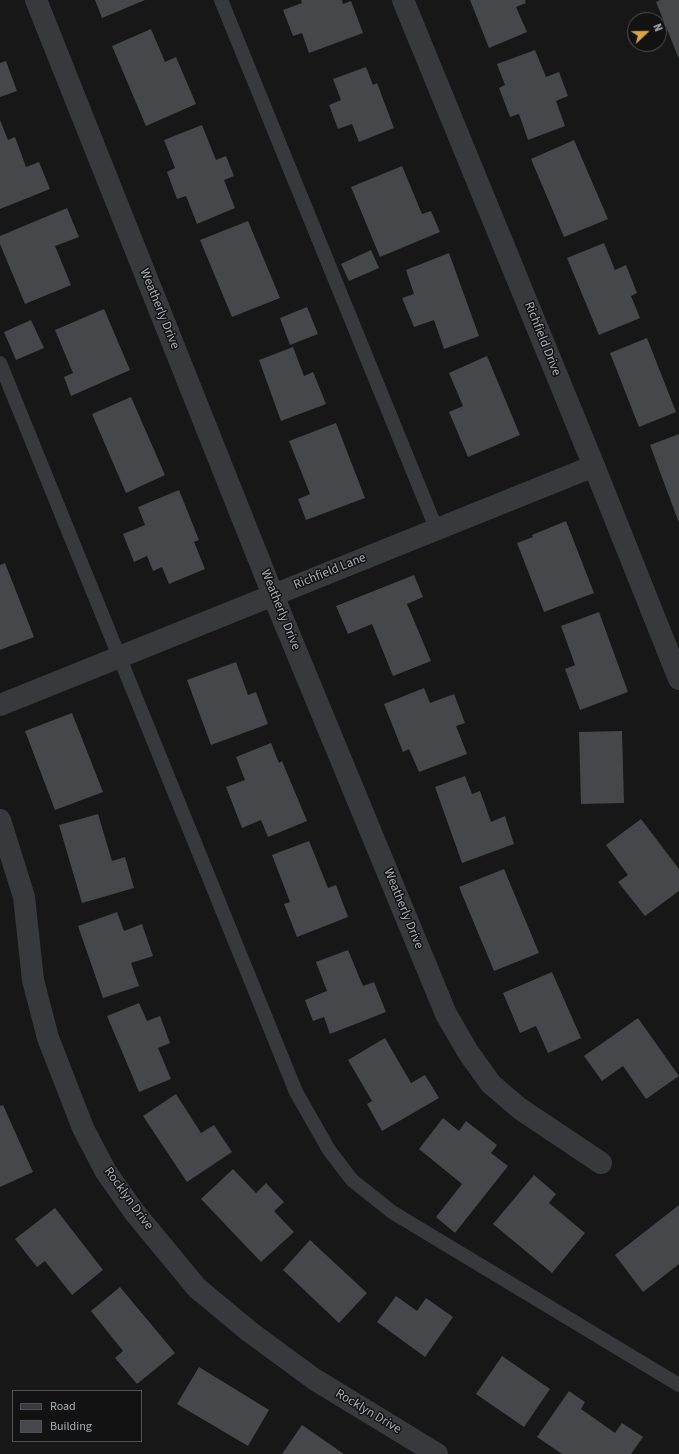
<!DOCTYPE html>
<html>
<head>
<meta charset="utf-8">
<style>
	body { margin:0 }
	#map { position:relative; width:679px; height:1454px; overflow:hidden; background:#171718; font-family:"Source Sans 3",sans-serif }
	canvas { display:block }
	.legend { position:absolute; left:12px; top:1390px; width:130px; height:52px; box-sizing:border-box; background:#121213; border:1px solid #4f5155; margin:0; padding:5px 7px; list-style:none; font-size:12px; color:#aaafb7 }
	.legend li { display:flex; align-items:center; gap:8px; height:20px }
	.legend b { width:20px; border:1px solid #4f5155 }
	.north { position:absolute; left:627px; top:12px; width:40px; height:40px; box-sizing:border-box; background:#121213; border:1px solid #4f5155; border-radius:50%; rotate:68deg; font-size:11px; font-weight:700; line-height:16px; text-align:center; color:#aaafb7 }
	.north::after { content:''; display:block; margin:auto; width:14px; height:18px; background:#dba44b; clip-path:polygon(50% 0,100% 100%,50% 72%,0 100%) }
</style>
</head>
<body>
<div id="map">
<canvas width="679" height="1454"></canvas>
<ul class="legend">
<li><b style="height:5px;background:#38393d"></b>Road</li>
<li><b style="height:11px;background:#46474b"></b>Building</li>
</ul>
<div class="north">N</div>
</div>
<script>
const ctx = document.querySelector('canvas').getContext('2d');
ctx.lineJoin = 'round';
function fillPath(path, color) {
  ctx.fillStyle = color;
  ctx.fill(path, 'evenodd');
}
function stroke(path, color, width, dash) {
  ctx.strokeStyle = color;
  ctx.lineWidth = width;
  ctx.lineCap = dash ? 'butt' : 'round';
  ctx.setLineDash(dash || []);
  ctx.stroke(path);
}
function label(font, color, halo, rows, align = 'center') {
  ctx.font = font + ' "Source Sans 3",sans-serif';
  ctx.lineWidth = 3;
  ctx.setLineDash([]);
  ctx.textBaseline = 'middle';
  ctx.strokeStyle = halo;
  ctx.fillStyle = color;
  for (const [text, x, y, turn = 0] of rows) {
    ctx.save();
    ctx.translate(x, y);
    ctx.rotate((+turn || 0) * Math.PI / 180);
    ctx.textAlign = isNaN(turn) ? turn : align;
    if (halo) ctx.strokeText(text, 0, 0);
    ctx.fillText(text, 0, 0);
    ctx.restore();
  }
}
fillPath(new Path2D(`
	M95,0h50l-43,18z
	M301,0h41l1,4 8,-3 12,32 -54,20 -7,-20 -9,3 -10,-26 19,-7z
	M470,0h55l1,3 -10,4 11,25 -38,16z
	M660,0h19v59l-23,-57z
	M151,29l14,33 11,-5 20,47 -50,22 -34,-80z
	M535,50l11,27 13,-5 9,24 -12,5 9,25 -37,14 -9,-26 -9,3 -11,-29 6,-3 -8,-21z
	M6,61l11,30 -17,6v-34z
	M366,67l7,18 4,-2 17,45 -35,14 -7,-18 -14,5 -9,-24 12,-5 -8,-21z
	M0,120l8,20 7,-3 11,30 13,-5 11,27 -50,20z
	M202,125l14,35 10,-4 8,20 -10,4 11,28 -38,16 -11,-28 -9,3 -10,-27 8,-4 -11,-28z
	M574,140l34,79 -44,18 -33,-78z
	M402,166l20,48 9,-3 9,21 -60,25 -29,-70z
	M67,208l12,29 -24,9 16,39 -46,19 -25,-60v-8z
	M248,221l32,77 -48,19 -32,-77z
	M604,243l11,27 11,-5 11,28 -6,3 9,22 -41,17 -32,-77z
	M371,250l8,18 -30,13 -8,-17z
	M449,253l30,83 -35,13 -10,-29 -20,7 -12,-29 12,-4 -8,-24z
	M307,307l11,27 -28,11 -10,-27z
	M104,309l26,61 -59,26 -7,-19 9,-4 -18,-43z
	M31,320l13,28 -28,12 -12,-28z
	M647,338l29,74 -37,15 -29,-74z
	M293,347l11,29 9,-4 13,32 -45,17 -22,-61z
	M487,356l33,79 -52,22 -19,-45 14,-6 -14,-33z
	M131,397l34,78 -39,18 -34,-79z
	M336,423l29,75 -59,22 -8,-21 12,-5 -21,-53z
	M679,434v89l-29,-78z
	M179,490l20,50 -5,2 11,27 -36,15 -7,-17 -9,4 -6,-15 -13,6 -11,-28 22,-9 -7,-18z
	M566,521l28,72 -50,19 -27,-69 16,-6 -1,-2z
	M5,563l29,74 -34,13v-85z
	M414,575l9,22 -16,7 24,57 -38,15 -21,-52 -24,10 -12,-28z
	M599,612l29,80 -48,18 -15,-41 10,-4 -14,-39z
	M236,662l12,33 8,-3 12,32 -57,21 -24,-65z
	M424,688l6,15 24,-9 11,29 -9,3 11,28 -48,18 -10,-23 -6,3 -19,-48z
	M72,713l31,79 -48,18 -30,-79z
	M622,731l2,72 -43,1 -2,-72z
	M271,743l8,20 3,-2 25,60 -39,16 -7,-17 -19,8 -16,-41 19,-7 -9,-23z
	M465,776l7,18 8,-3 11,31 14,-6 9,28 -52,19 -27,-76z
	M98,814l14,47 13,-4 9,31 -52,15 -23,-78z
	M641,819l38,50v22l-34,25 -27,-34 10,-7 -22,-30z
	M309,841l19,47 8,-3 12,32 -51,20 -13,-33 6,-2 -18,-47z
	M504,869l35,84 -45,18 -35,-84z
	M117,912l7,19 18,-7 11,32 -22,7 8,23 -36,12 -25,-72z
	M348,950l15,36 11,-4 12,30 -56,22 -6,-17 -11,4 -8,-21 22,-9 -11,-29z
	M552,972l29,66 -33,15 -12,-27 -16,7 -17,-40z
	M139,1003l8,18 13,-5 10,27 -12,5 13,31 -32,13 -32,-76z
	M638,1018l41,58 -33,23 -23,-33 -21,15 -18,-25z
	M385,1038l26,45 14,-8 14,23 -57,33 -15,-27 5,-3 -24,-41z
	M176,1094l25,39 13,-8 18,27 -45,30 -44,-66z
	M3,1105l30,67 -33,15v-81z
	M443,1118l16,13 7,-10 31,24 -6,8 17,13 -53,67 -19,-16 26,-33 -43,-35z
	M233,1169l23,24 10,-10 18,19 -10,9 20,21 -33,30 -60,-63z
	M534,1175l22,19 -7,9 36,30 -33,40 -59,-49z
	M679,1205v59l-36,28 -28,-37z
	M55,1208l48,62 -31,25 -27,-34 -8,6 -22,-28z
	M310,1240l57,53 -28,30 -56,-53z
	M120,1287l55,66 -38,31 -22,-26 8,-7 -32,-40z
	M396,1296l21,15 9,-13 27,19 -28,40 -48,-35z
	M502,1356l48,33 -26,38 -48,-33z
	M199,1367l70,43 -21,36 -71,-42z
	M569,1391l16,11 -4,7 34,24 7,-10 21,14 -12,17h-69l-25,-17z
	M302,1425l42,29h-62z`), '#46474b');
stroke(new Path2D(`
	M221,0l215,528
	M0,363l296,729 33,58 23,30 40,32 287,173`), '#38393d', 14);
stroke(new Path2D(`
	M36,0l237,595 173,419 22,38 23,32 28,24 82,55
	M403,0l191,466 85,213
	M0,705l594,-239
	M0,820l24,77 9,83 15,58 35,90 23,44 29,41 62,75 53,44 64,47 123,75`), '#38393d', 22);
label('13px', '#aaafb7', '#121213', [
	["Weatherly Drive",159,309,68],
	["Richfield Drive",542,339,68],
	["Richfield Lane",330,572,-22],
	["Weatherly Drive",280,610,68],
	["Weatherly Drive",403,909,68],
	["Rocklyn Drive",128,1199,54],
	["Rocklyn Drive",368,1412,31]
]);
</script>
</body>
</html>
